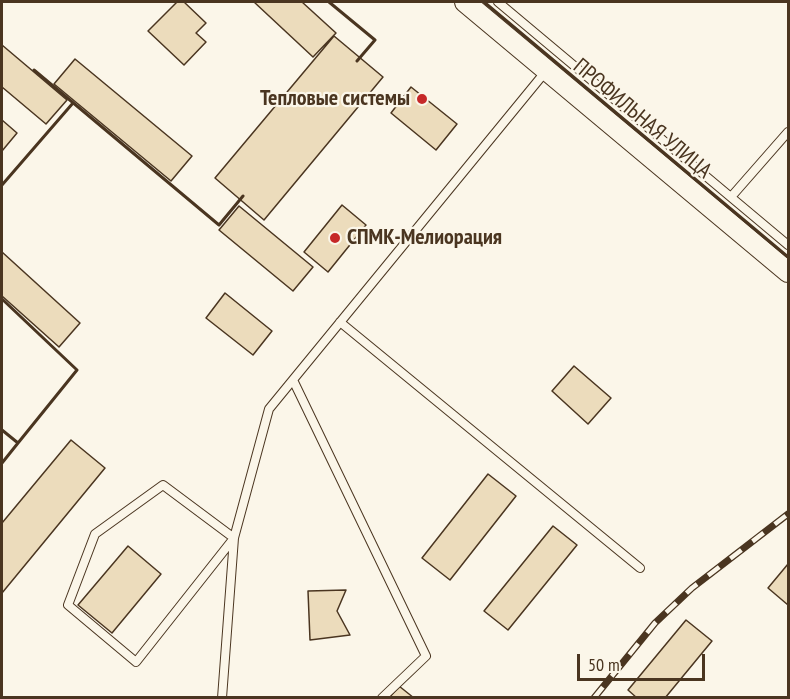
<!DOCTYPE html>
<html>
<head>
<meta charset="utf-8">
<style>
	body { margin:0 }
	#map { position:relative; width:790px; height:699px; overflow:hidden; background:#fbf6e9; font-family:"PT Sans Narrow",sans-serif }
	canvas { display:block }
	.frame { position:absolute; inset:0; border:3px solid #4a3520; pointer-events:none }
	.scale { position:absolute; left:577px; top:654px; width:128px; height:27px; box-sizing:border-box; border:3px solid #4a3520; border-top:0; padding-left:8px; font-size:18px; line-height:21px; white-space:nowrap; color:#4a3520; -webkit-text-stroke:4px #fbf6e9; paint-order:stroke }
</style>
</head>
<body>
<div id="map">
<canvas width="790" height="699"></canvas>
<div class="frame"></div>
<div class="scale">50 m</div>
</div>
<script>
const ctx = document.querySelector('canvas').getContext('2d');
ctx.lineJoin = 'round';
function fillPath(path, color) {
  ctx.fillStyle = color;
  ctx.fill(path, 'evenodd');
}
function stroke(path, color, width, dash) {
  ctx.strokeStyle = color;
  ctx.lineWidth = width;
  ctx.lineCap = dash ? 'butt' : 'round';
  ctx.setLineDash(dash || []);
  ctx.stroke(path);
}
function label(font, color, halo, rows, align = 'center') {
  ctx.font = font + ' "PT Sans Narrow",sans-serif';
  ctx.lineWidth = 4.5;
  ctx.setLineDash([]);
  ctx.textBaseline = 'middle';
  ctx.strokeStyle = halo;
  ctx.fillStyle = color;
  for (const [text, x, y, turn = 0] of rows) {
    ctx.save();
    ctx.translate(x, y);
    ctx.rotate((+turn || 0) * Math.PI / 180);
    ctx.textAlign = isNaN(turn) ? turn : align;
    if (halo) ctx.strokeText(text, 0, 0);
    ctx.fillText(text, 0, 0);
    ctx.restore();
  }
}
const building = new Path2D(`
	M177,2h7l22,21 -10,10 10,9 -22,23 -36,-34z
	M254,2h48l34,31 -23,24z
	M334,36l49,41 -119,143 -49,-42z
	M2,45l65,55 -21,24 -44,-37z
	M75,59l117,97 -21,25 -117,-97z
	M411,87l46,37 -21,26 -45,-37z
	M2,120l15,13 -15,18z
	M342,205l24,20 -38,47 -24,-20z
	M239,206l74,61 -20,24 -74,-61z
	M2,252l78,71 -21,24 -57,-51z
	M225,293l47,38 -19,24 -47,-37z
	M574,366l37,32 -23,26 -36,-33z
	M71,440l34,28 -103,125v-70z
	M488,474l28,22 -66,84 -28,-22z
	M553,526l24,19 -69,85 -24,-19z
	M128,546l33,28 -49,59 -34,-28z
	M788,564v41l-20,-17z
	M346,590l-9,21 13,24 -40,5 -2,-49z
	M686,620l26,21 -47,57h-28l-9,-8z
	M399,686l15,12h-25z`);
fillPath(building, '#ecdcbc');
stroke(building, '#4a3520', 1.5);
const service = new Path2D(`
	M498,2l290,243
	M731,197l57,-65
	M340,322l300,246
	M293,380l133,276 -44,42
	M163,485l71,53 -98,124 -68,-57 27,-71z
	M222,698l12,-160 35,-129 277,-338`);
const tertiary = new Path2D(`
	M465,2l323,270`);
stroke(service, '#4a3520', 10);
stroke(tertiary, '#4a3520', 22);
stroke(service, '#fbf6e9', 8);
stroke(tertiary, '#fbf6e9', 20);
const rail = new Path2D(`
	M594,698l61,-75 37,-35 96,-74`);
stroke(rail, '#4a3520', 7);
stroke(rail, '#fbf6e9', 4.5, [14]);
stroke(new Path2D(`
	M329,2l46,38 -18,21
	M484,2l304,255
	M34,70l185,155 24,-29
	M2,185l71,-82
	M2,299l75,71 -59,73
	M2,430l16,13 -16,20`), '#4a3520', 3);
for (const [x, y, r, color] of [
	[422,99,6,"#c62828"],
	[335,238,6,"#c62828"]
]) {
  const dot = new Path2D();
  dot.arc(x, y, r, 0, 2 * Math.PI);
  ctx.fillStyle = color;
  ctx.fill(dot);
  stroke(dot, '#fbf6e9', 2);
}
label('bold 22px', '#4a3520', '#fbf6e9', [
	["Тепловые системы",410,99],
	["СПМК-Мелиорация",347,238,"left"]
], 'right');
label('22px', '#4a3520', '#fbf6e9', [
	["ПРОФИЛЬНАЯ УЛИЦА",642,119,40]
]);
</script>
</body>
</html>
